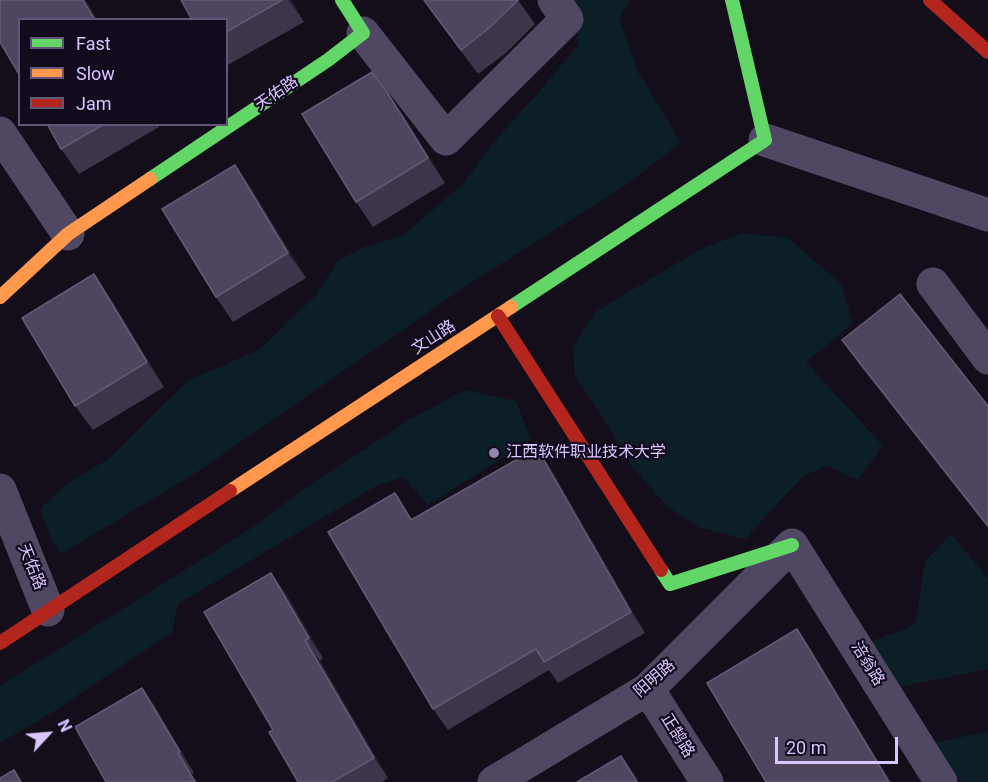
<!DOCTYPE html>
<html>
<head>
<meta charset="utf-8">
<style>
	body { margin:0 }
	#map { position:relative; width:988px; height:782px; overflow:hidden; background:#130e19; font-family:Roboto,sans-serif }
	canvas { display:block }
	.legend { position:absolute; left:18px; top:18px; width:210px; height:108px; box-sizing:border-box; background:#120a1d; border:2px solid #625577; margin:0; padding:8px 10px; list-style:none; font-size:18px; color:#dac6ff }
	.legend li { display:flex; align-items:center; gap:12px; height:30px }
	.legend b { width:30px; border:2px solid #625577 }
	.north { position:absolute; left:18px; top:704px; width:60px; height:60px; -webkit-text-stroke:4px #120a1d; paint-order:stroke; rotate:64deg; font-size:16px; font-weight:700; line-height:24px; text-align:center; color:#dac6ff }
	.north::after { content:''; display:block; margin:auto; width:21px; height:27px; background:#dac6ff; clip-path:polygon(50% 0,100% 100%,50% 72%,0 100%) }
	.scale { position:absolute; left:775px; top:737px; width:123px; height:27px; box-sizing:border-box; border:3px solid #dac6ff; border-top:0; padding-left:8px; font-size:18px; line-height:21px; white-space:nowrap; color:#dac6ff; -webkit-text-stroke:4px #120a1d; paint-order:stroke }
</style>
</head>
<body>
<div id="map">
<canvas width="988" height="782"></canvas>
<ul class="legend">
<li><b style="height:8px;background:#63d668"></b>Fast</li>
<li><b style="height:8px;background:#ff974d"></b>Slow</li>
<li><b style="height:8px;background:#b3261e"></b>Jam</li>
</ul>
<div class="north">N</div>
<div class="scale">20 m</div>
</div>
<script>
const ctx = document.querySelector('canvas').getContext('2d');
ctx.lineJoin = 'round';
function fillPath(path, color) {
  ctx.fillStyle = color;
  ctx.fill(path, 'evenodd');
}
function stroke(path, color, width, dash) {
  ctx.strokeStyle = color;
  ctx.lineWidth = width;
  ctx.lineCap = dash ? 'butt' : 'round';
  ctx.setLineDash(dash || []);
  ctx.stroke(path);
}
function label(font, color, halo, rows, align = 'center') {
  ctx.font = font + ' Roboto,"Noto Sans SC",sans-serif';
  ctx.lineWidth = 4.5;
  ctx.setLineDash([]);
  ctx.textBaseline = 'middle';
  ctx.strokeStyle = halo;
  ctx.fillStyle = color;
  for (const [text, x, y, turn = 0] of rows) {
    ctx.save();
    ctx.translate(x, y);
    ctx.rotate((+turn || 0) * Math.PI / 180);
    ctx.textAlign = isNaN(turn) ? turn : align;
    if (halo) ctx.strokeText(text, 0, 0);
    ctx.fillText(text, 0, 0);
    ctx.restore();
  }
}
fillPath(new Path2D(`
	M574,0h56l-11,18 19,54 43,70 -55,43 -157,99 -272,188 -136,82 -10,-16 -11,-29 28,-26 39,-23 82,-80 70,-30 57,-55 22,-34 26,-14 38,-11 60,-51 31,-42 45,-50 40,-48z
	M742,233l46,5 53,46 12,39 -47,39 77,84 -25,34 -31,-14 -24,10 -58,63 -47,-12 -32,-22 -34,-38 -35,-59 -22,-31 -2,-31 22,-34 106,-63z
	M465,390l51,11 15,39 -103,65 -25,-28 -27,9 -198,118 -6,28 -119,80 -53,31v-57l258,-162 42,-32 109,-72z
	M951,534l37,44v91l-95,19 -26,-45 40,-15 9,-6 9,-61z
	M988,731v51h-28l-24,-39z`), '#0d1f26');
stroke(new Path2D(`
	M363,33l83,106 121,-120 -13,-19
	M0,133l68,101
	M765,140l223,75
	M933,284l55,74
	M0,490l48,120
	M648,689l59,93
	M494,782l154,-93 144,-144 149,237`), '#504863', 33);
stroke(new Path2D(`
	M150,179l178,-119 35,-27 -21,-33
	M511,307l254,-167 -33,-140
	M661,570l9,14 122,-39`), '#63d668', 14);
stroke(new Path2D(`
	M0,297l68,-63 82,-55
	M230,491l281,-184`), '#ff974d', 14);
stroke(new Path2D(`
	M930,0l58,52
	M498,316l163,254
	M0,643l230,-152`), '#b3261e', 14);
fillPath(new Path2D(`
	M181,0h110l13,22 -78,44v-46z
	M423,0h95l17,24 -29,29 -28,21z
	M404,116l41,67 -72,44 -17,-25z
	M47,124h111l1,3 -80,47 -18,-25z
	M235,165l17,25 54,88 -73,44 -17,-25z
	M111,299l53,88 -71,43 -18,-24z
	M842,340l146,66v122l-129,-164z
	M537,448l14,21 94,164 -87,50 -9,-13 -101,60 -15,-21 -24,-195 3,5z
	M286,593l37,65 -3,3 68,117 -6,4h-84z
	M142,688l14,20 38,65 -2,1 -86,8z`), '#3e354b');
fillPath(new Path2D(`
	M83,0h3l12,20h-3z
	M288,0h3l13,22z
	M387,92l17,24 41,67 -17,-25z
	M235,165l17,25 54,88 -18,-25z
	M94,274l17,25 53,88 -17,-25z
	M537,448l14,21 94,164 -14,-21z
	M395,493l14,21 16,27 -14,-21z
	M271,573l15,20 37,65 -14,-20z
	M797,629l15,21 79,132h-2z
	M305,640l15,21 68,117 -14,-20z
	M142,688l14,20 38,65 -14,-21z
	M178,753l14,21 5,8h-2z
	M621,756l15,20 3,6h-2z`), '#261f2f');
const building = new Path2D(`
	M0,0h83l12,20h-75v56l-20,-34z
	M181,0h101l-56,32v-12h-34z
	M424,0h94l-30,29 -27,21z
	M372,72l15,20 41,66 -72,44 -54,-88z
	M47,124h57l-43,25z
	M235,165l53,88 -72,44 -54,-88z
	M94,274l53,88 -72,44 -53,-88z
	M900,294l88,112v120l-146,-186z
	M537,448l94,164 -87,50 -8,-13 -103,60 -105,-177 67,-39 16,27z
	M271,573l38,65 -4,2 69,118 -42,24h-34l-29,-50 4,-2 -69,-118z
	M797,629l92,153h-123l-59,-99z
	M142,688l38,64 -2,1 17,29h-89l-31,-55z
	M621,756l16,26h-60z
	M14,770l7,12h-21v-4z`);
fillPath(building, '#4f455e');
stroke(building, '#645977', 1.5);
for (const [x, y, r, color] of [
	[494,453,6,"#9486ae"]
]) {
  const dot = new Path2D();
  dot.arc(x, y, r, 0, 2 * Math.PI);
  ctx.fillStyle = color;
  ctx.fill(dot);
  stroke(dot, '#120a1d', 2);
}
label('16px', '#dac6ff', '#120a1d', [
	["天佑路",277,94,-34],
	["文山路",434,338,-33],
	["天佑路",31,567,68],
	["涪翁路",867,664,58],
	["阳明路",655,679,-41],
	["正鹄路",677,736,58]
]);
label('16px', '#dac6ff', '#120a1d', [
	["江西软件职业技术大学",506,453]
], 'left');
</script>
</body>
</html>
